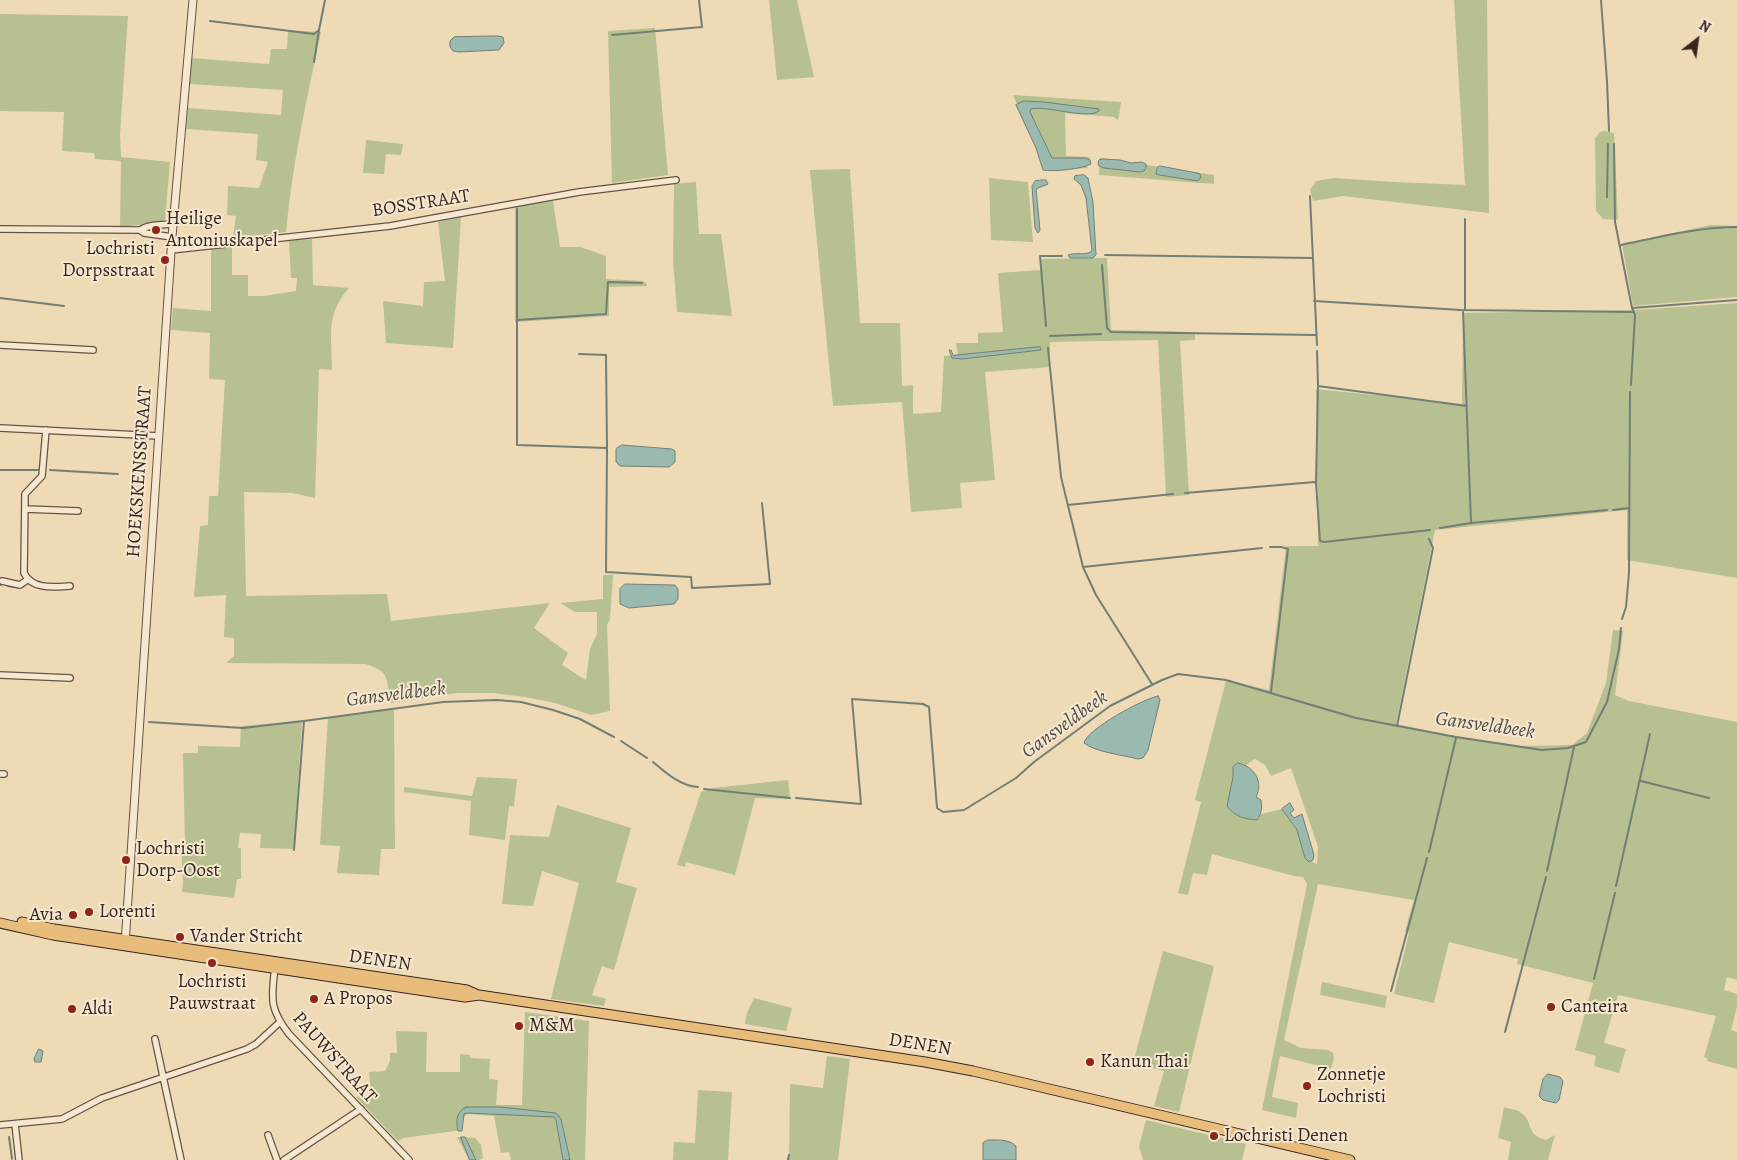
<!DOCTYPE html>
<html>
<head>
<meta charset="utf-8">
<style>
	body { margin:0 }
	#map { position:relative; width:1737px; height:1160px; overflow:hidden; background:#efdab6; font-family:Alegreya,serif }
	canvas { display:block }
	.north { position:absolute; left:1672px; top:15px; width:50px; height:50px; -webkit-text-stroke:4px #f5e7d0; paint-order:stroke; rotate:30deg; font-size:14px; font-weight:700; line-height:20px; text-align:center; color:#372620 }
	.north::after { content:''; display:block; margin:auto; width:18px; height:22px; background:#372620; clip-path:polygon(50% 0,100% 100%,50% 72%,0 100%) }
</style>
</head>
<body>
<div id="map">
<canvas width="1737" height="1160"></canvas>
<div class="north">N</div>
</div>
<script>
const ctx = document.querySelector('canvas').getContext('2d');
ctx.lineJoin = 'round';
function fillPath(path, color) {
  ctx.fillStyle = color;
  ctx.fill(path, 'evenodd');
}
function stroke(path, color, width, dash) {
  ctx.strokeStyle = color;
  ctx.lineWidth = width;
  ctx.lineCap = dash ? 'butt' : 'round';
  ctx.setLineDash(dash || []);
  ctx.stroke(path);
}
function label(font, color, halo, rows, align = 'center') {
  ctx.font = font + ' Alegreya,serif';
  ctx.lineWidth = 4;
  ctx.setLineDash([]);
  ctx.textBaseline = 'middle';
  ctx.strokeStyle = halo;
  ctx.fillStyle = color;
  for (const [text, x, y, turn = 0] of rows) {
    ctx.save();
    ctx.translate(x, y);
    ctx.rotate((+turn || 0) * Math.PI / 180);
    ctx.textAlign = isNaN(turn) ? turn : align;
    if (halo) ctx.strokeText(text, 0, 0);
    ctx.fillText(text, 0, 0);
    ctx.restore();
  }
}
fillPath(new Path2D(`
	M769,0h28l17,77 -37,3z
	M1454,0h33l2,213 -146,-17 -30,5 -3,-11 6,-9 18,-3 60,4 71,3z
	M0,14l128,2 -8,118 1,23 49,5 -5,58 -8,3 -37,4 1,-66 -26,-2 -1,-6 -32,-2 2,-39 -64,-1z
	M655,28l13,147 -56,8 -4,-152z
	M288,30l33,2c-14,66 -29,133 -35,200l-53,6 3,-22 -9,-1 1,-29 31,2 9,-26 -12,-2 2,-26 -72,-5 2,-21 93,7 2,-25 -93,-6 1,-26 78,6 2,-15h16z
	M1013,95l108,7 -3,19 -4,-4 -49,-4 1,43 24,1 -3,11 -41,3z
	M1604,131l10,2 4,87 -15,-1 -7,-8 -1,-73 5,-6z
	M366,140l37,4 -2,11 -15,-1 -2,20 -21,-1z
	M1100,158l114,17v9l-115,-9z
	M850,169l10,154h40l2,63 11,-1v29l28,-2 3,-56 14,-1 -2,-12h22v-10l25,-1 -5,-59 43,-3 -1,-11 67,-1 4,72 84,2v8l-15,1 9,154 -23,2 -8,-157 -108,2v25l-65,5 10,108 -35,3 2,25 -51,4 -9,-110 -69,4 -23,-236z
	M989,178l39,4 5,60 -42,-2z
	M696,182l3,52h22l11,82 -55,-4 -4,-52 1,-76z
	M553,201l7,46h21l25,9v23l37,2 4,3v2l-38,1v29l-94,6v-116z
	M461,217l-8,131 -67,-5 -3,-42 40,5 1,-24 21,-1 -7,-59z
	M1711,225l26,1v71l-104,9 -11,-62z
	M312,239l1,46 36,3c-24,27 -17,48 -17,82l-13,-1 -4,129 -23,-5 -48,-1 2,104 141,-2 4,27 159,-18 -16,25 34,25 -6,12 24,15 4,-31 7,-15v-22h-22l-15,-9 43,-4v-24h10l-3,44 -3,6 3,86 -19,4 -36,-12 -30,-6 -32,-4h-36l-67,10c-3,-24 0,-32 -25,-39l-139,-1 8,-7v-18l-10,-1 2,-42 -32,2 6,-71 8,-1 1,-29h9l7,-116 -16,-1 1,-46 -39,-3 2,-22 38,3v-62l21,-2v28h16v21h16l32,-5 1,-13h-6l-2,-37z
	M1737,303v275l-110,-18v-50l-192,20 -39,194 52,11 74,11 50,-1 15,-12 19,-50 7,-53 10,1 -8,64 14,6 108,21v258l-10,-3 -3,13 13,4v13l-6,23 6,2v37l-30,-8 1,-2 -4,-2 12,-41 -98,-21 -14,48 22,6 -7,24 -25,-7 2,-10 -21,-6 18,-67 -76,-19 1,-5 -69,-17 -15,61 -40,-9 15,-61 -4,-2 9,-31 -96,-16 -34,156 17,8 27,2 5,3 1,5 -3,11 -51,-13 -8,41 26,6 -2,15 -34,-8 45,-226 -4,-7 -9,-1 -82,-22 -5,21 -14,-2 -5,22 -10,-2 23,-91 -6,-2 31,-119 43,9 17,-144h32l-2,-157 146,15 1,-91 171,-3zM1255,759l10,6 6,11 20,-8 27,79 -1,17 -12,-6 -8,-28 -15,-21 -21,5 -4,6c-12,-1 -22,-3 -29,-13l5,-30v-10l5,-4 8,2z
	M384,709l10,1 1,139h-14l-2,26 -42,-2 3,-27 -20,-1 8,-127z
	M302,721l-8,128 -34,-1 1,-14 -21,-1 -2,15h3v31h-4l-3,19 -52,-6 1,-11 -2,-35 4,-1 -2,-92h15v-7l42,1 1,-21z
	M477,777l40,2 -3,27h-5l-4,34 -36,-5 2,-34 -67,-9v-5l68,9z
	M788,780l2,19 -35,-1 -20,77 -49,-13 -1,5 -8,-2 24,-73 12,-4z
	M557,805l74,23 -15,54 21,6 -23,82 -12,-4 -10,29 14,4 -2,7 -53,-7 28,-116 -37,-12 -9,35 -31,-2 8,-69 39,2z
	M1163,951l51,15 -35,146 -25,-6 10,-35 -31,-8z
	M1322,982l65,14 -2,12 -65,-13z
	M754,998l38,10 -6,23 -41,-7 2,-11z
	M525,1012l64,9 -4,139h-74l-2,-8 -8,1 -7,-37 -27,-2 -4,4 -1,12 -58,8 -6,3 -42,-44 15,-2 -2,-23 16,-1 5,-10v-8h7l-1,-22 31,1 -1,40h34v-18l10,1v3l20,1 -1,20 9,1 -2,25h26z
	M827,1056l23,3 -12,101h-49l1,-76 33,4z
	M698,1090l34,2 -4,68h-55l1,-18 21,1z
	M1504,1107c5,2 12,2 16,5 15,10 4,22 26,28l9,-5 -7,25h-40l3,-18 -13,-4z
	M1146,1120l100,24 -4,16h-99l-4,-14z
	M457,1137l18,1 6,7 2,13 -4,2h-10z`), '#b7c090');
const water = new Path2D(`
	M498,36l5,1 1,6 -5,7 -40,2 -6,-1 -3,-4v-6l4,-4z
	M1024,101l20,1 55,7v2c-12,9 -52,-6 -68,-2l-1,3 22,46h33l5,2 1,4c-9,5 -38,8 -48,6l-7,-22 -20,-43z
	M1103,159l17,1 11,3 11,-1 4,2v4l-2,3 -4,1 -36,-4 -5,-2 -1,-3 1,-3z
	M1160,166l37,7 3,1 1,3 -3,4 -39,-6 -3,-1 1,-6z
	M1084,175l4,3 5,24 3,53 -3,3h-23l-2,-3c7,-3 18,1 24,-4l-6,-53 -5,-13 -7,-6 1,-3z
	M1046,180l2,4 -12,5 4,41 -2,3 -3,-5 -3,-42 3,-5z
	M1040,347l1,3 -79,9 -10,-1 -3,-8h2l2,5z
	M622,445l50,4 3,2v11l-6,5 -49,-1 -4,-4v-13z
	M625,584l50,1 3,4v10l-4,5 -45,4 -9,-4v-15z
	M1158,696l2,4 -12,50 -5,8 -5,1c-15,-4 -43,-7 -54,-16 3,-14 59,-44 74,-47z
	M1238,763c16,3 26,19 18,34l5,3c1,8 1,13 -4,20 -12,-1 -22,-3 -30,-14l6,-29v-10z
	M1290,803l4,7 -4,3 4,5 8,-4 12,41 -1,5 -4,2 -4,-4 -8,-28 -15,-21z
	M39,1049l4,2 -2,11h-6l-1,-3z
	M1548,1074l12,3 3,4 -4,19 -3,3 -13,-3 -4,-4 4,-17z
	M466,1107h34l56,6 5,6 9,41h-7l-7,-40 -2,-3 -86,-4 -4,1 -2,17h-4c-2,-10 -2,-19 8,-24z
	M461,1137h4l11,23h-6z
	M988,1140c10,0 21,-1 28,6v14h-33v-17z`);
fillPath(water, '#9abab0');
stroke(water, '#727f76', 1);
stroke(new Path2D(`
	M1601,0l6,81 2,50
	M210,21l104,13 5,-4 6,-30
	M612,35l90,-8 -3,-27
	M314,62l5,-32
	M1614,144l1,78 17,86 3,7 -4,70
	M1310,196l7,149
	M1607,197l1,-53
	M517,209v236l90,3 -1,124 85,5 1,11 78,-4 -8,-81
	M1621,245c39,-8 77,-18 116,-18
	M1105,255l207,3
	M1102,265l5,63 4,4 205,3
	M0,298l64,8
	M1314,301l147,9 173,2
	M1632,308l105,-8
	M1465,309v-90
	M1463,311l8,212
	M517,320l89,-6 2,-32 34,1
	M1046,326l-6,-70h22
	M1050,336l51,-2
	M1048,348l13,129 22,90 13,28 56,89
	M1317,351l1,35 -2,97 4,58 4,1 106,-12
	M579,354l27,1 1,93
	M1318,386l149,20
	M0,470h38
	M50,470l68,4
	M1185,493l130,-11
	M1068,505l105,-11
	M1613,510l16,-2
	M1440,528l31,-5 136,-13
	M1270,547h11l7,2 -17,143
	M1083,567l179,-19
	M0,585h1
	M8,586l7,1
	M1622,619l4,-12 3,-34 1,-181
	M149,722l94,6 60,-7
	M1397,726l36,-178 -4,-9
	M621,741l26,17
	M653,762c13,11 27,24 45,25
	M1641,781l68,17
	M704,789l86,9
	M796,798l65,6 -9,-105 71,5 6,3 8,101 6,4 21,-2 52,-32 18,-16 76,-56 52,-26 16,-6 48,6 130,38 100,19 86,13 26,-2 18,-6 21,-40 12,-53 2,-21
	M294,850l10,-129 139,-19 54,-2 24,2 32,8 27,9 34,18
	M1429,852l27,-114
	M1547,871l27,-124
	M1616,886l34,-152
	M1594,979l21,-86
	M1391,991l36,-133
	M1505,1032l41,-155
	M9,1137l3,22
	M788,1160l1,-5`), '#727f76', 2);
const minor = new Path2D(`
	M0,229l140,1 4,3 28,4
	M140,230c9,-6 22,-5 33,-6
	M171,250l219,-24 189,-34 97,-12
	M0,345l93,5
	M0,428l159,8
	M46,430l-4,46 -17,18 -1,79c8,17 30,14 46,13
	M25,509l53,2
	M2,581l18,4 7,-5
	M0,675l70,3
	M0,774h4
	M275,966c-3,31 -7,41 14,68l120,126
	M155,1039l26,121
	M15,1124l4,36
	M0,1125l62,-6 40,-21 145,-49 9,-5 24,-22
	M268,1135l9,25
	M284,1160l77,-51`);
const tertiary = new Path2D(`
	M125,944l47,-707 21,-237`);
const primary = new Path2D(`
	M22,922l32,7 413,61 11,5
	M0,923l53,12 412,62 14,-2 446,67 48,9 377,89`);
stroke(minor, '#655346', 8);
stroke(tertiary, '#655346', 9);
stroke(primary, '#372620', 11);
stroke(minor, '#f5e7d0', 5.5);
stroke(tertiary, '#f5e7d0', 7);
stroke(primary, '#e8bd7b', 9);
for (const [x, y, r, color] of [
	[156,230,5,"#8f2418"],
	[165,260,5,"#8f2418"],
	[126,860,5,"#8f2418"],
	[89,912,5,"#8f2418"],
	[73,915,5,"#8f2418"],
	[180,937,5,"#8f2418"],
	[212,963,5,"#8f2418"],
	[314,999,5,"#8f2418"],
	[1551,1007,5,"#8f2418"],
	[72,1009,5,"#8f2418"],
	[519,1026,5,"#8f2418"],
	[1090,1062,5,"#8f2418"],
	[1307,1086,5,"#8f2418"],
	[1214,1136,5,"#8f2418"]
]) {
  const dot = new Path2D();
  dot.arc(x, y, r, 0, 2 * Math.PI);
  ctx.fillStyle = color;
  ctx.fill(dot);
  stroke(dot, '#f5e7d0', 2);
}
label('19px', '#372620', '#f5e7d0', [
	["BOSSTRAAT",421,204,-9],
	["HOEKSKENSSTRAAT",140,472,-86],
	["DENEN",380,961,8],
	["DENEN",920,1045,9],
	["PAUWSTRAAT",334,1058,48]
]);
label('19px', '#372620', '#f5e7d0', [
	["Heilige",166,219],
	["Antoniuskapel",166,241],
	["Lochristi",155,249,"right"],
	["Dorpsstraat",155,271,"right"],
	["Lochristi",136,849],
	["Dorp-Oost",136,871],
	["Lorenti",99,912],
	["Avia",63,915,"right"],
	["Vander Stricht",190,937],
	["Lochristi",212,982,"center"],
	["Pauwstraat",212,1004,"center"],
	["A Propos",324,999],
	["Canteira",1561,1007],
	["Aldi",82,1009],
	["M&M",529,1026],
	["Kanun Thai",1100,1062],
	["Zonnetje",1317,1075],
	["Lochristi",1317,1097],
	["Lochristi Denen",1224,1136]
], 'left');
label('italic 20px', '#504b44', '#f5e7d0', [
	["Gansveldbeek",396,695,-7],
	["Gansveldbeek",1065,725,-36],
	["Gansveldbeek",1485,726,8]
]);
</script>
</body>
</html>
